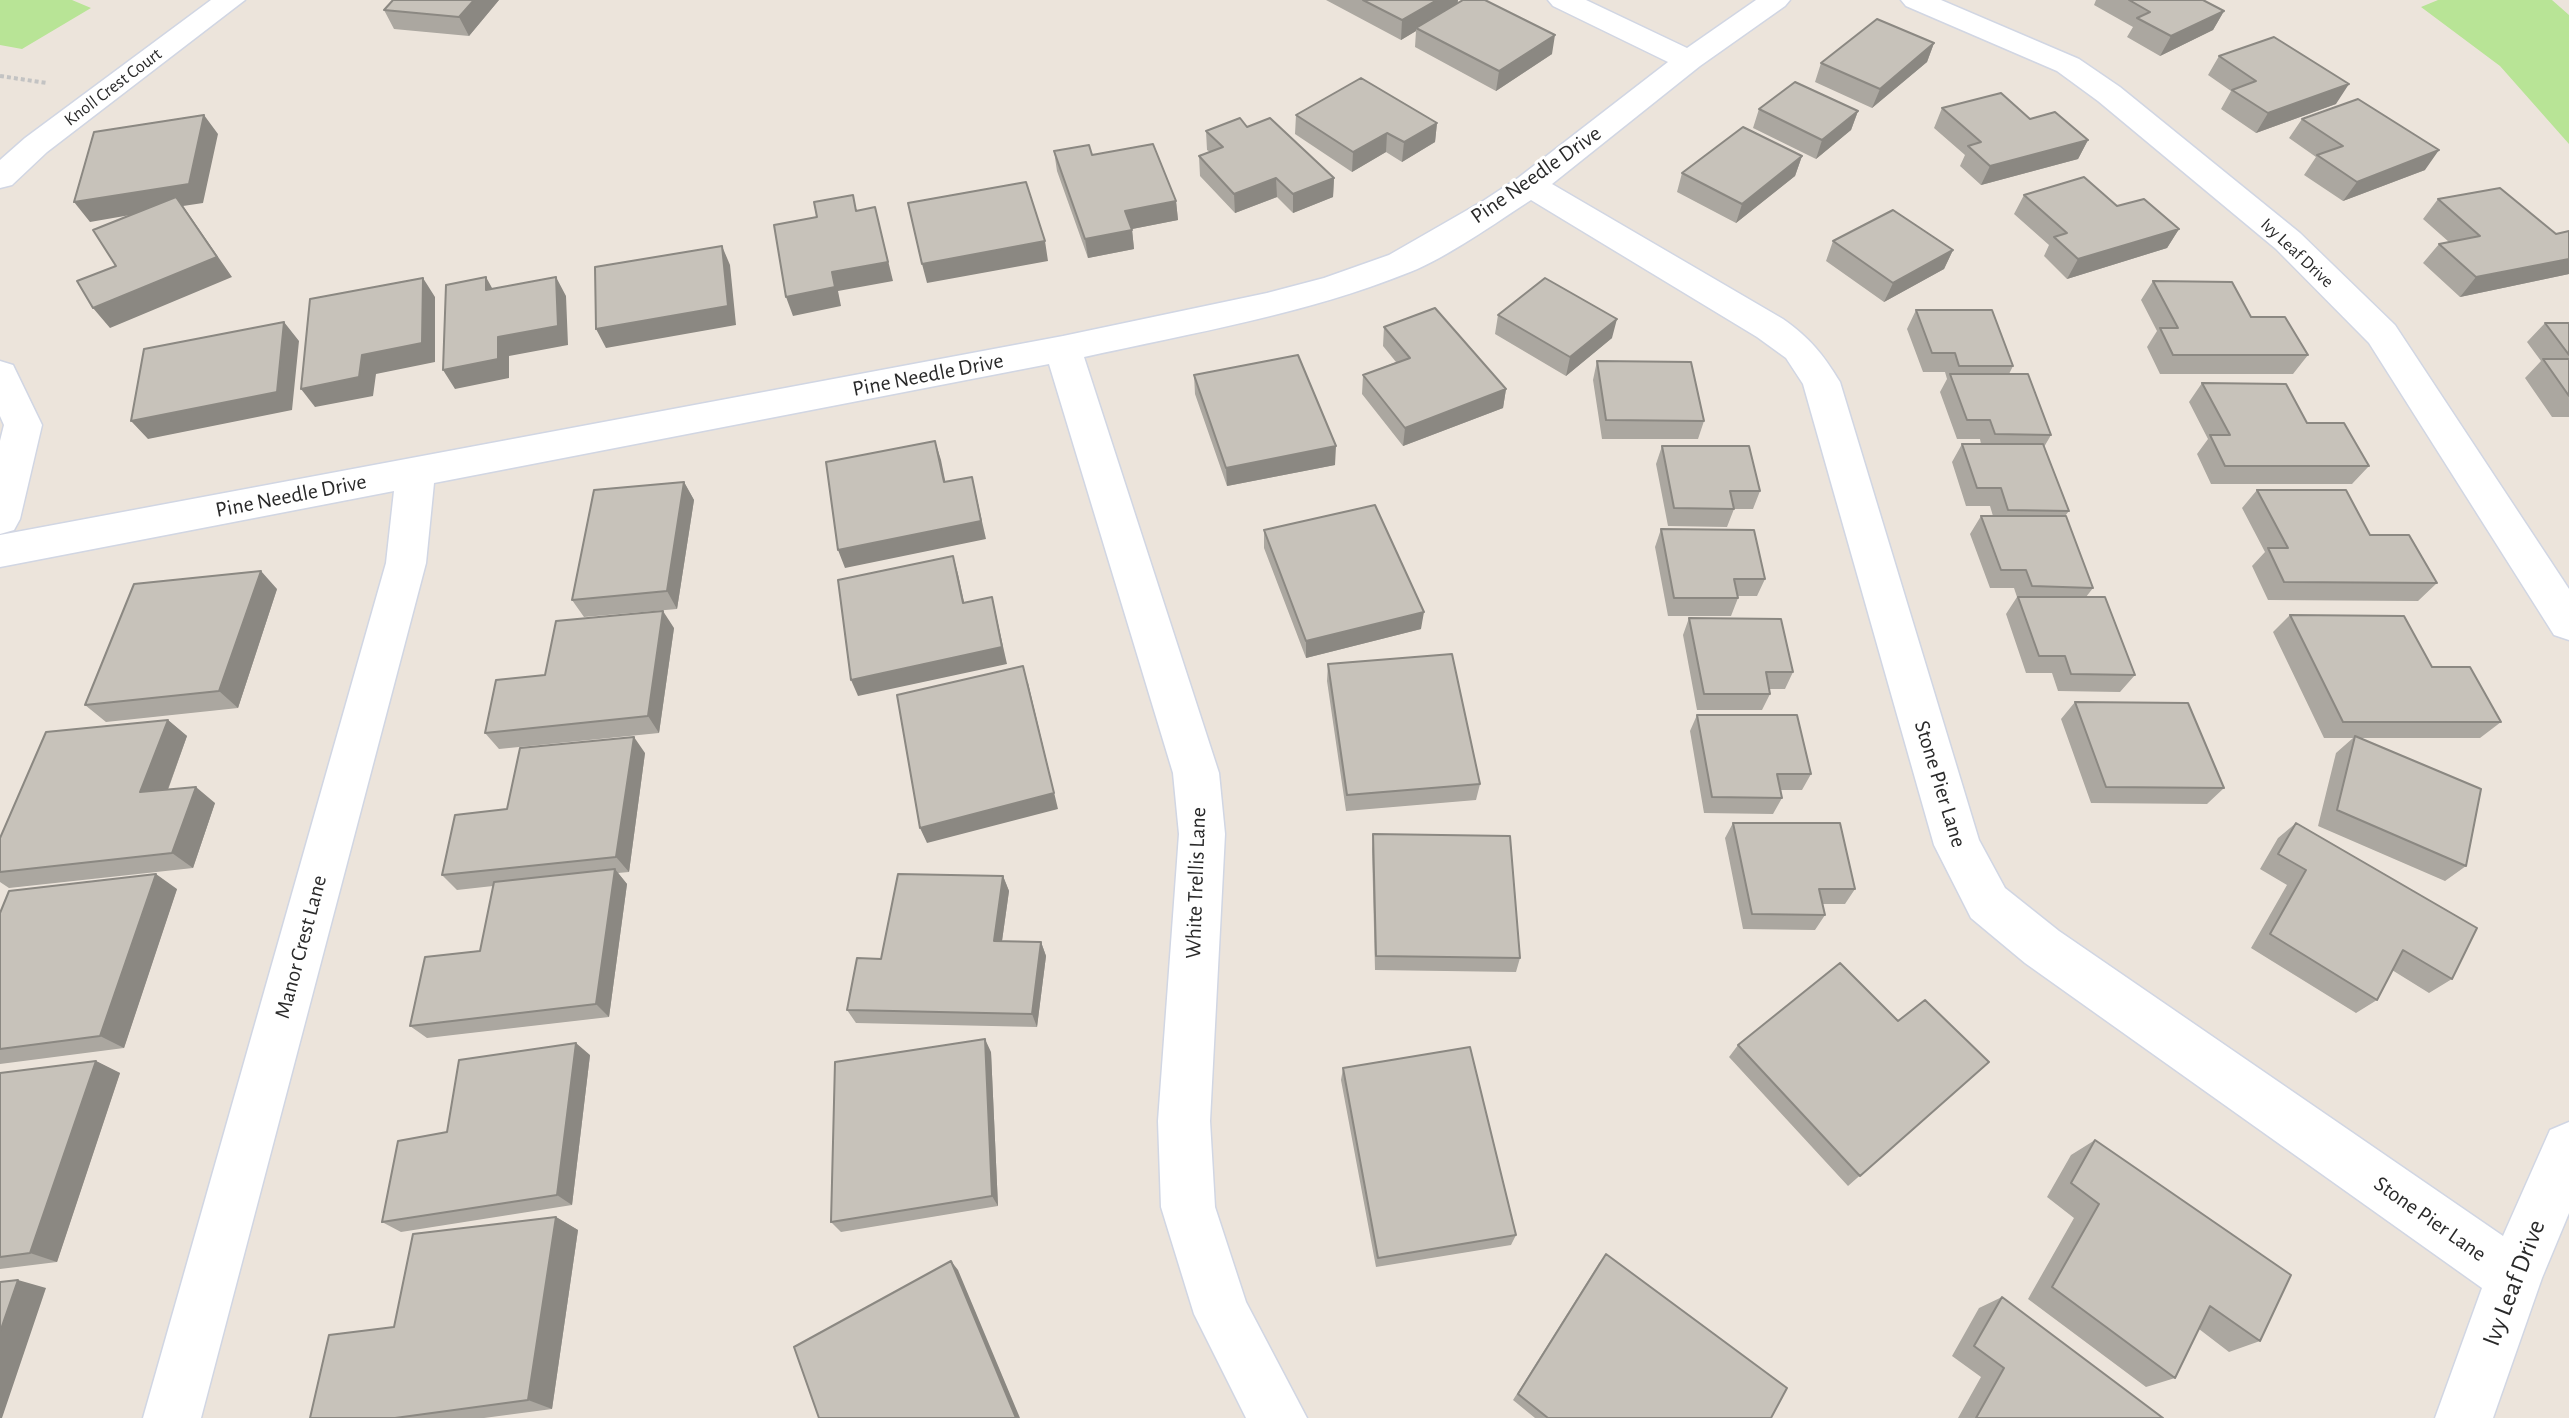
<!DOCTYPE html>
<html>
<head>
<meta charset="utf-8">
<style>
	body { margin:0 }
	canvas { display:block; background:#ece4db }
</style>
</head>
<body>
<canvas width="2569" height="1418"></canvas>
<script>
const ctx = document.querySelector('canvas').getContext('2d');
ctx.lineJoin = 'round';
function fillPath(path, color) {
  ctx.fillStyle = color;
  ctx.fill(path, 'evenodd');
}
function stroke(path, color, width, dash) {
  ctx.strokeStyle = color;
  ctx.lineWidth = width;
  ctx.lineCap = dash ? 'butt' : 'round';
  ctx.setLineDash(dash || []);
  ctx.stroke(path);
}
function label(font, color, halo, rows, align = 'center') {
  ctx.font = font + ' "Alegreya Sans",sans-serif';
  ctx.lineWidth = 6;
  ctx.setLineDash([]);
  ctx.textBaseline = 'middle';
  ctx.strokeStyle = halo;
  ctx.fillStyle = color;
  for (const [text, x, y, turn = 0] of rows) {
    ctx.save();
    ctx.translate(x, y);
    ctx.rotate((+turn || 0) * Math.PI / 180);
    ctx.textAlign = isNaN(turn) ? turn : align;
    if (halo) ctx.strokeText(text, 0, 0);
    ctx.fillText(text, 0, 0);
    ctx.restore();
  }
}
fillPath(new Path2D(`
	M0,0h72l19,8 -69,41 -22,-4z
	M2438,0h114l17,15v129l-69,-78 -79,-59z`), '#b8e496');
const street = new Path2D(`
	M211,0h34l-198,152 -35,33 -12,3v-28l25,-22z
	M1548,0h38l101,48 69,-48h34l-5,6 -85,60 -148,118 231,135c27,19 40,35 57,63l139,458 26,48 54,43 444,305 47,-106 19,-8v91l-27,65 -49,140h-58l47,-130 -457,-325 -54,-45 -37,-73 -131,-461 -17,-26 -29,-21 -226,-137c-34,22 -85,58 -121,72 -104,42 -217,61 -326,85l135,416 6,61 -15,287 5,86 31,95 61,116h-61l-52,-104 -33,-107 -3,-86 21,-287 -6,-61 -124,-409 -615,119 -8,80 -225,855h-58l243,-855 8,-72 -394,76v-32l1063,-199 204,-43 57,-15 65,-23 94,-54 35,-23 150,-116 -115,-56z
	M1901,0h40l138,59 41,28 180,146 95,92 174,264v51l-15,-5 -185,-292 -93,-94 -178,-148 -41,-30 -151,-65z
	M0,361l13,4 29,60 -22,94 -6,11 -14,4v-93l4,-16 -4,-9z`);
stroke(street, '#d1d6e3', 3);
stroke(new Path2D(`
	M0,76l47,7`), '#c3c3c3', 4, [4, 3]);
fillPath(street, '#fff');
fillPath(new Path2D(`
	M499,0l-30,36 -75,-7 -10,-19z
	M1326,0h132l-1,4 95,50 -56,37 -81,-44 1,-16 -15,9z
	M2096,0h107l21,11 -11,19 -53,26 -33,-19 6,-10 -39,-22z
	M1934,43l-7,19 -55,46 -57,-26 6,-19z
	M2219,56l117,48 -80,29 -35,-24 10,-18 -23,-16z
	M1942,108l88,11 58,21 -10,19 -97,26 -21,-19 5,-11 -31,-27z
	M1759,109l99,2 -7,19 -35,29 -63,-31z
	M1296,115l141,8 -2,19 -33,20 -16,-10 -34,20 -57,-38z
	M2302,119l123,51 -82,31 -39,-26 12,-18 -27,-19z
	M1247,127l87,51 -1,19 -40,16 -16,-16 -42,16 -35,-37 -1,-20 11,-4 -3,-2 -1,-19z
	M1054,151l38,4 84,46 2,19 -46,9 2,20 -46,9 -31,-87z
	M1802,156l-7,20 -59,47 -59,-31 5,-19z
	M2024,195l93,11 62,23 -12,19 -100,31 -23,-23 5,-11 -35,-31z
	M2438,199l118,35 13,-3v43l-109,23 -37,-34 16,-19 10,-2 -26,-23z
	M1833,241l120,9 -9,19 -60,33 -58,-41z
	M2153,281l155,74 -15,19h-133l-13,-27 10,-16 -16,-31z
	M1916,310l97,56 -4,8 42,61 -7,12 25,64 -4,5 28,72 -7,9 49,78 -15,17 -62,-1 -6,-18h-26l-20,-59 11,-17 -3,-9h-24l-20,-54 11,-18h12l-3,-10h-24l-14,-44 10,-18h19l-1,-5h-23l-17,-47 7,-13 -2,-7h-22l-16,-43z
	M1498,315l114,23 -46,38 -71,-42z
	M2545,323h24v94h-17l-27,-39 16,-17 -14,-19z
	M1384,327l122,62 -3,19 -100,38 -41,-52 1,-19 33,-13 -13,-16z
	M1597,361l107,60 -6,18h-96l-9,-59z
	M1194,375l141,90 -108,21 -32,-92z
	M2202,383l105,40 62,43 -17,18h-141l-14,-30 11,-15 -19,-37z
	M1662,446l98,45 -7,18h-19l-7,18 -59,-1 -12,-62z
	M684,482l10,18 -17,109 -93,8 -12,-17z
	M2257,490l113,45 67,48 -19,18 -150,-1 -16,-34 13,-14 -23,-44z
	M1661,529l104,50 -8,17h-19v2l-7,18h-63l-13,-69z
	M1264,530l157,99 -115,29 -42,-110z
	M277,589l-39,119 -132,14 -21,-17z
	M2290,615l142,52 69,55 -21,16h-121l107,128 -21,15 -127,-55 18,-73 17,-15h-29l-51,-106z
	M1689,618l104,54 -8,17h-16l1,5 -8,16h-65l-14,-75z
	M674,628l-15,105 -160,16 -14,-16 60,-58z
	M1328,664l152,120 -4,16 -130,11 -19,-130z
	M2075,702l149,86 -17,16 -116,-1 -30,-84z
	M1697,715l114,59 -9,16h-22l2,8 -9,16 -69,-1 -14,-82z
	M168,720l19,16 -19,54 47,13 -22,65 -184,20 -9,-6v-44z
	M645,753l-16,119 -11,1 9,11 -18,133 -182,21 -17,-12 70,-75 13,-65 -36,4 -15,-15 65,-66z
	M1733,823l122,66 -10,15h-23l3,11 -10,15 -72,-1 -18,-91z
	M2296,823l156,156 -23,14 -37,-23 -15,30 -21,13 -105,-65 36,-63 -27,-16 18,-31z
	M1373,834l147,124 -4,14 -141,-2 -3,-120z
	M1003,876l6,15 -7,50 39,1 5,14 -9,71 -181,-4 -9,-13 34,-51z
	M177,889l-53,159 -124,16v-151z
	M1898,1021l91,41 -141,124 -119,-129 9,-12z
	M991,1052l7,154 -157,26 -10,-10z
	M590,1055l-18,150 -171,27 -19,-10 65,-90z
	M96,1061l24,12 -63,189 -57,7v-196z
	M1343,1068l173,167 -5,10 -135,22 -35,-187z
	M2095,1140l165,201 -31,11 -30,-23 -24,49 -29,9 -118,-88 46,-81 -27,-21 24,-42z
	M556,1217l22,13 -26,179 -68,9h-174l84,-91z
	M1606,1254l165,164h-236l-22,-18 86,-137z
	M2002,1297l161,121h-205l23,-41 -29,-21 27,-48z`), '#aba7a0');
fillPath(new Path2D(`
	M474,0h25l-30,36 -10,-19z
	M1437,0h21l-1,6 -41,22v3l-15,9 1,-20z
	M2224,11l-11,19 -53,26 11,-20z
	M1555,35l-3,19 -56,37 3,-20z
	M1934,43l-7,19 -55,46 8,-19z
	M2349,84l-13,20 -80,29 12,-20z
	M1858,111l-7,19 -35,29 6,-19z
	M204,115l14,19 -15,69 -20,3 49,71 -122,51 -17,-20 89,-102 -92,16 -16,-20z
	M1437,123l-2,19 -33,20 2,-20z
	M1387,133l-1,19 -34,20 1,-20z
	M2088,140l-10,19 -97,26 9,-19z
	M2439,150l-14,20 -82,31 14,-19z
	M1802,156l-7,20 -59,47 6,-19z
	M1276,178l1,19 -42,16 -1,-19z
	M1334,178l-1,19 -40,16v-19z
	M1176,201l2,19 -51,10 -2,-19z
	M875,207l18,74 -55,10 3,15 -48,10 -7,-19 46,-25z
	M2179,229l-12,19 -100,31 11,-20z
	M1132,230l2,19 -46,9 -3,-19z
	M1045,241l3,20 -121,22 -5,-19z
	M722,246l8,19 6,60 -130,23 -10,-19z
	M1953,250l-9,19 -60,33 9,-19z
	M2569,259v15l-109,23 16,-20z
	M486,277l11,20 -11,-7z
	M556,277l10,19 2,49 -59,11v22l-54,11 -12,-19 55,-33z
	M423,278l12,19v65l-59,12 -3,22 -58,11 -14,-18 61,-34z
	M1617,319l-5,19 -46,38 4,-19z
	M284,322l15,19 -7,69 -144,29 -17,-18z
	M1506,389l-3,19 -100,38 2,-18z
	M935,441l6,19 8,40 -5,-18z
	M1336,446l-1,19 -108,21 -1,-18z
	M972,477l14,62 -141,29 -7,-18z
	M684,482l10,18 -17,109 -10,-18z
	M953,556l5,18 10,46 -5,-17z
	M261,571l16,18 -39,119 -19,-17z
	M992,597l15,67 -149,32 -7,-16z
	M663,611l11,17 -15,105 -11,-17z
	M1424,612l-3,17 -115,29v-17z
	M1028,683l30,126 -131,34 -7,-15z
	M168,720l19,16 -26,72 -21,-16z
	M634,737l11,16 -16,119 -13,-15z
	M196,787l19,16 -22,65 -21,-15z
	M615,869l12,15 -18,133 -13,-13z
	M156,874l21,15 -53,159 -24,-12z
	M1003,876l6,15 -9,64 -6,-14z
	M1041,942l5,14 -9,71 -5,-13z
	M985,1039l6,13 7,154 -6,-10z
	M576,1043l14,12 -18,150 -15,-10z
	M96,1061l24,12 -63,189 -27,-9z
	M556,1217l22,13 -26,179 -24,-9z
	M951,1261l7,9 62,148h-4z
	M18,1280l28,8 -44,130h-2v-86z`), '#8b8882');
const building = new Path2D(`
	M393,0h81l-15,17 -75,-7z
	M1363,0h74l-35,20z
	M1463,0h22l70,35 -56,36 -83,-43z
	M2129,0h74l21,11 -53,25 -34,-18 13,-6z
	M1877,19l57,24 -54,46 -59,-26z
	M2274,37l75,47 -81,29 -36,-23 24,-9 -37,-25z
	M1361,78l76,45 -33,19 -17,-9 -34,19 -57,-37z
	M1795,82l63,29 -36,29 -63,-31z
	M2001,93l29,26 25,-7 33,28 -98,26 -22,-20 13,-4 -39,-34z
	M2358,99l81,51 -82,32 -40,-27 26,-9 -41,-27z
	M204,115l-15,69 -115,18 20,-70z
	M1240,118l7,9 23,-9 64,60 -41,16 -17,-16 -42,16 -35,-38 24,-9 -17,-16z
	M1743,127l59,29 -60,48 -60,-31z
	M1153,144l23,57 -51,10 7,19 -47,9 -31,-88 35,-6 3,10z
	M2084,177l33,29 27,-7 35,30 -101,30 -24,-22 13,-4 -43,-38z
	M1026,182l19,59 -123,23 -14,-61z
	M2500,188l56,46 13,-3v28l-93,18 -37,-33 41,-8 -42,-37z
	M853,195l3,16 19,-4 13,55 -56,10 3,15 -49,10 -12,-72 43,-8 -3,-15z
	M176,197l41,60 -124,51 -16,-27 39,-15 -23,-36z
	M1893,210l60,40 -60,33 -60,-42z
	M722,246l6,60 -132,23 -1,-62z
	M486,277v13l70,-13 2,49 -60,11v22l-55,11 3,-85z
	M423,278l-1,65 -60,12 -3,22 -58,12 9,-90z
	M1545,278l72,41 -47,38 -72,-42z
	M2153,281l79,1 19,35h34l23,38h-135l-13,-27h18z
	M1435,308l71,81 -101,39 -42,-53 47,-17 -26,-31z
	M1916,310h76l21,56h-54l-4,-13h-23z
	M284,322l-7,70 -146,29 13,-72z
	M2545,323h24v32z
	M1298,355l38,91 -110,22 -32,-93z
	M2543,359h26v37z
	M1597,361l94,1 13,59 -98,-1z
	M1950,374h78l23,61 -56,-1 -5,-14h-23z
	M2202,383l84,1 21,39h37l25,43h-144l-15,-31h20z
	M935,441l9,41 28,-5 9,44 -143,29 -12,-88z
	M1962,444h81l26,67 -61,-1 -7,-22h-24z
	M1662,446h87l11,45h-30l4,18 -60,-1z
	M684,482l-17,109 -95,9 22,-110z
	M2257,490h89l24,45h39l28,48 -153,-1 -16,-34h20z
	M1375,505l49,107 -118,29 -42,-111z
	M1981,516h85l27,72 -61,-2 -6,-16h-25z
	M1661,529l93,1 11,49h-31l4,19h-64z
	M953,556l10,47 29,-6 10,50 -151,33 -13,-100z
	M261,571l-42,120 -134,14 49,-121z
	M2018,597h87l30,78 -64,-1 -6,-18h-26z
	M663,611l-15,105 -163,17 11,-53 49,-5 11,-54z
	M2290,615l114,1 28,51h38l31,55h-158z
	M1689,618l92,1 12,53h-27l4,22h-66z
	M1452,654l28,130 -133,11 -19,-131z
	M1023,666l31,127 -134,35 -23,-133z
	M2075,702l113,1 36,85 -118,-1z
	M1697,715h100l14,59h-34l5,24 -70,-1z
	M168,720l-28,72 56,-5 -24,66 -172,19v-34l46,-106z
	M2355,736l126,53 -15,77 -129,-56z
	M634,737l-18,120 -174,18 13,-60 52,-6 13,-61z
	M1733,823h107l15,66h-36l6,26 -73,-1z
	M2296,823l181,105 -25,51 -49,-29 -26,50 -107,-66 36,-64 -28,-16z
	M1373,834l137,2 10,122 -144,-2z
	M615,869l-19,135 -186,22 15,-69 55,-6 14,-69z
	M156,874l-56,162 -100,13v-136l9,-22z
	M898,874l105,2 -9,65 47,1 -9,72 -185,-4 10,-52 24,1z
	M1840,963l58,58 27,-21 64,62 -129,114 -122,-131z
	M985,1039l7,157 -161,26 4,-160z
	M576,1043l-19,152 -175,27 16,-81 49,-9 12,-72z
	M1470,1047l46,188 -138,23 -35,-190z
	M96,1061l-66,192 -30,4v-184z
	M2095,1140l196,135 -31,66 -50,-35 -35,72 -123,-91 47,-83 -28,-21z
	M556,1217l-28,183 -133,18h-85l19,-83 65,-8 19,-93z
	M1606,1254l181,134 -16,30h-223l-30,-24z
	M951,1261l65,157h-197l-25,-71z
	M18,1280l-18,52v-50z
	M2002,1297l161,121h-187l28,-50 -30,-22z`);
fillPath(building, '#c7c2ba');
stroke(building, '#8b8882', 2);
label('18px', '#2a2a2a', '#fff', [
	["Knoll Crest Court",113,87,-37],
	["Ivy Leaf Drive",2297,253,43]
]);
label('22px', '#2a2a2a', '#fff', [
	["Pine Needle Drive",1536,175,-35],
	["Pine Needle Drive",928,375,-11],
	["Pine Needle Drive",291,496,-11],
	["Stone Pier Lane",1940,784,73],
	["White Trellis Lane",1196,883,-88],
	["Manor Crest Lane",301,947,-75],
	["Stone Pier Lane",2430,1219,35]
]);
label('26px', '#2a2a2a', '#fff', [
	["Ivy Leaf Drive",2514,1283,-69]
]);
</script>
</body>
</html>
